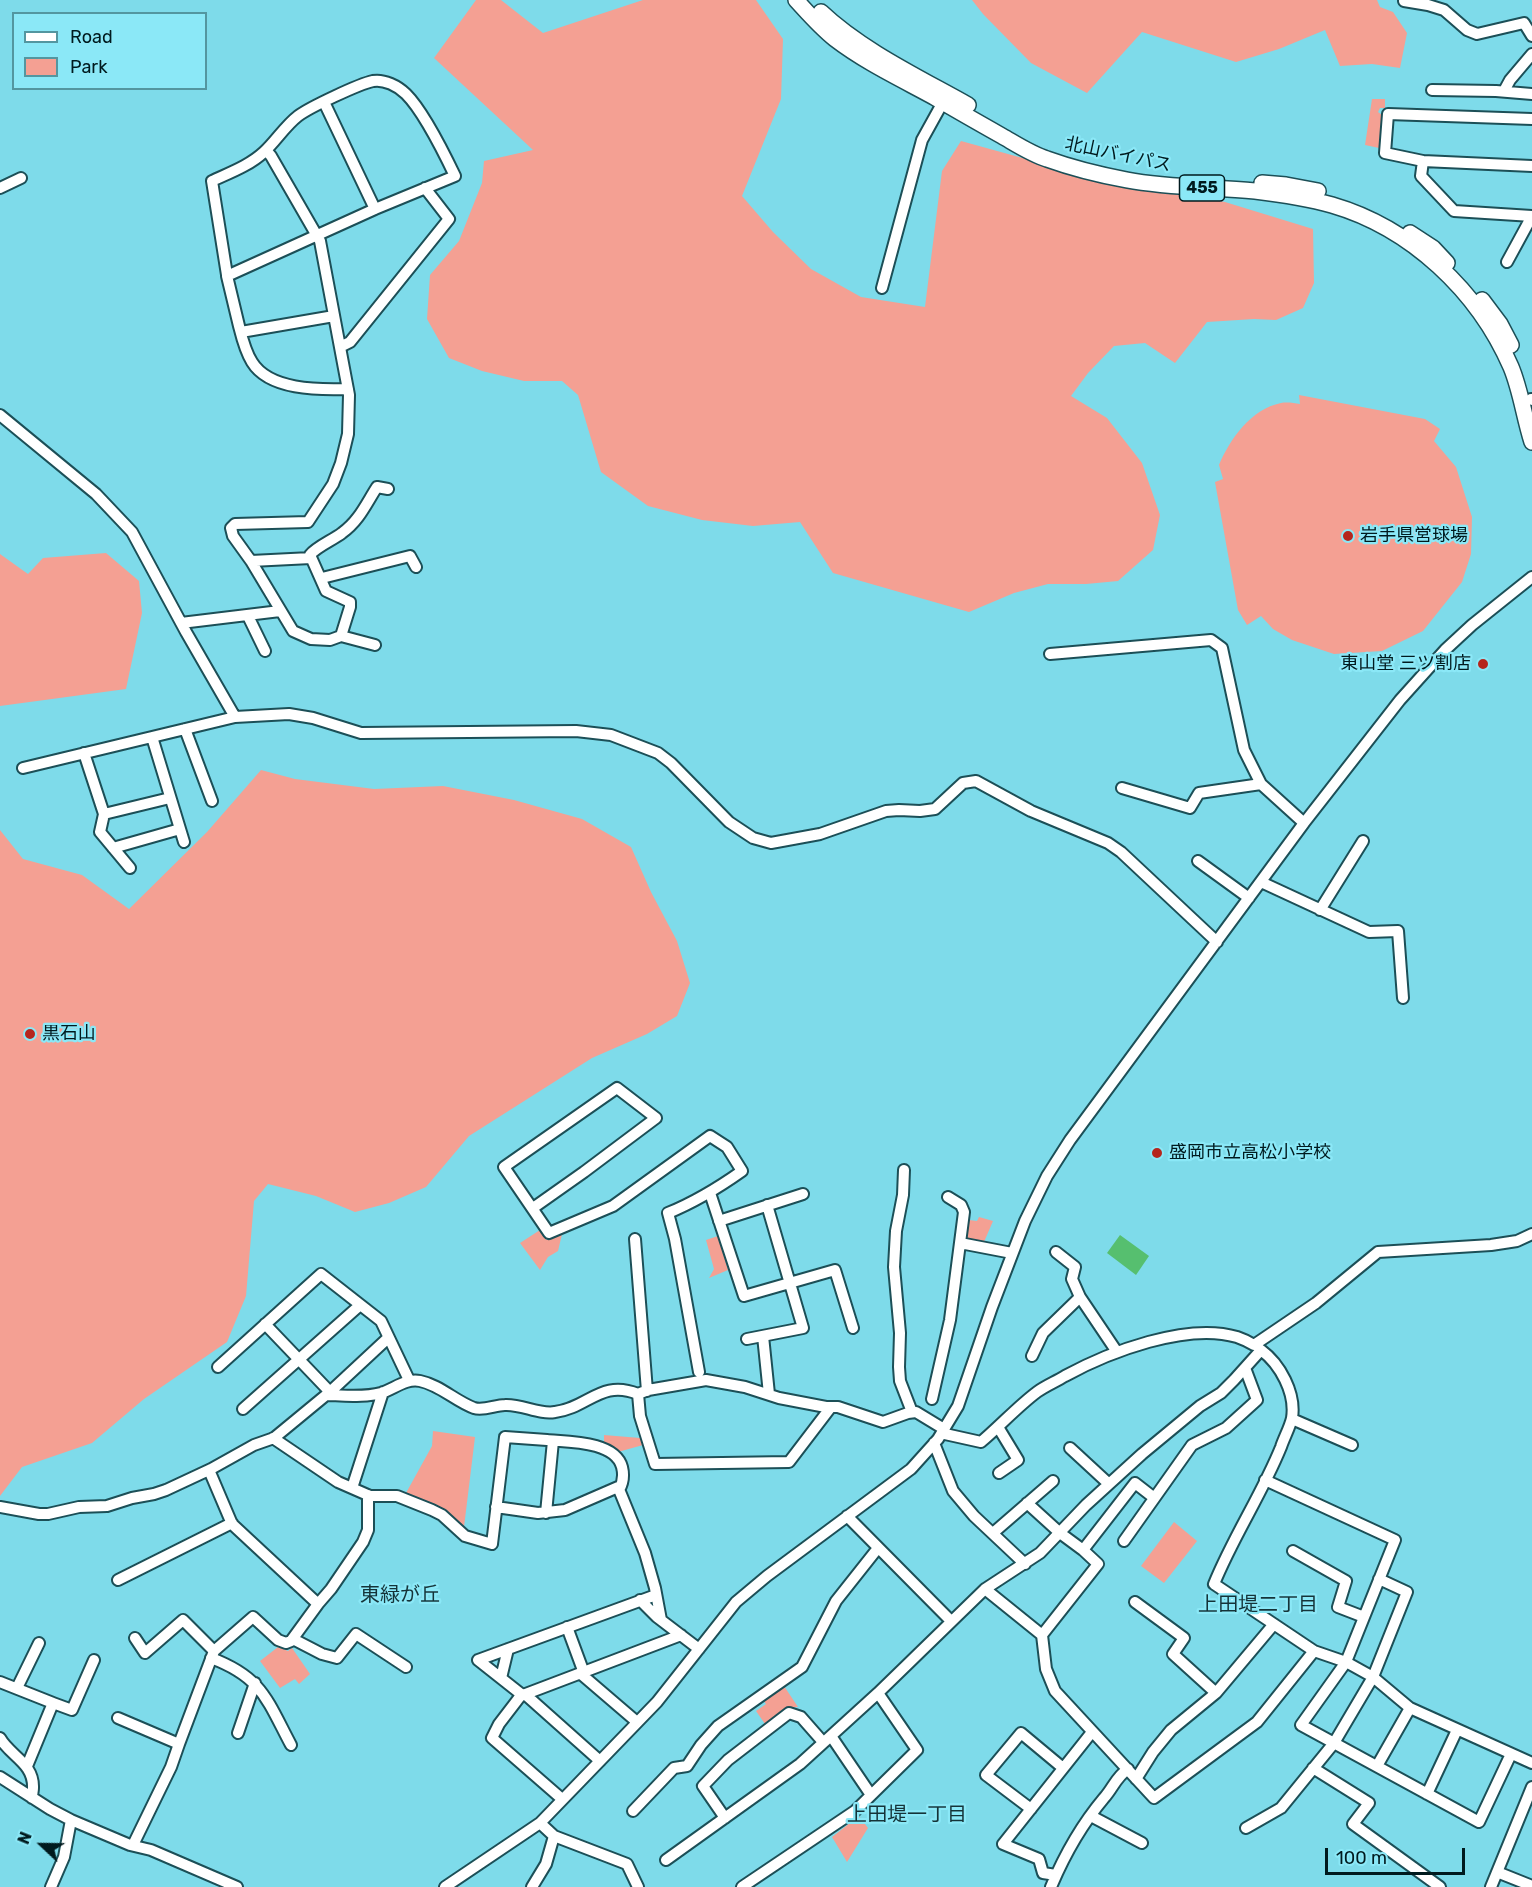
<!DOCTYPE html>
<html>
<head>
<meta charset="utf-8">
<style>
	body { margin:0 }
	#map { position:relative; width:1532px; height:1887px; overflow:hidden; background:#7edbea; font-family:Rubik,sans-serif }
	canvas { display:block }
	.legend { position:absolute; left:12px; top:12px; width:195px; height:78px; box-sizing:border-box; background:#8be8f7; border:2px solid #5396a0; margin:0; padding:8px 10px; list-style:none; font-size:18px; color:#001a1e }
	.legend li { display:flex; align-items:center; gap:12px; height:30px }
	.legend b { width:30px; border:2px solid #5396a0 }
	.north { position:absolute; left:12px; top:1815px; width:60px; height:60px; -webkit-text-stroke:4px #8be8f7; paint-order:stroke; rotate:292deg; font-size:16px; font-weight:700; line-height:24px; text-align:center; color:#001a1e }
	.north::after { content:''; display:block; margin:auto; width:21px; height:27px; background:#001a1e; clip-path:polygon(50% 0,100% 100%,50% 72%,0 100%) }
	.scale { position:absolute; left:1325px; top:1848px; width:140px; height:27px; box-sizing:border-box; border:3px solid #001a1e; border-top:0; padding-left:8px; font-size:18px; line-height:21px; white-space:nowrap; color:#001a1e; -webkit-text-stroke:4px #8be8f7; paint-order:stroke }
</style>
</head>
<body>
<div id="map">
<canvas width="1532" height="1887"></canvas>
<ul class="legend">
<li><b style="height:8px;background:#fff"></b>Road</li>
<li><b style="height:16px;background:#f4a093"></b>Park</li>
</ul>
<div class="north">N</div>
<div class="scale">100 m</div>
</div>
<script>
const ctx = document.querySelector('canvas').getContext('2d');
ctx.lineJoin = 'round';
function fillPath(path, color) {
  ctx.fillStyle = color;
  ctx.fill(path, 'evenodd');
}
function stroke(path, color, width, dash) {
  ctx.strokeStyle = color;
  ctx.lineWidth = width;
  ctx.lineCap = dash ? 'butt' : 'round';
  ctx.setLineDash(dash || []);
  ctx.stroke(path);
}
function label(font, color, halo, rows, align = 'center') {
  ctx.font = font + ' Rubik,"Noto Sans JP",sans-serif';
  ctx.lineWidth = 4.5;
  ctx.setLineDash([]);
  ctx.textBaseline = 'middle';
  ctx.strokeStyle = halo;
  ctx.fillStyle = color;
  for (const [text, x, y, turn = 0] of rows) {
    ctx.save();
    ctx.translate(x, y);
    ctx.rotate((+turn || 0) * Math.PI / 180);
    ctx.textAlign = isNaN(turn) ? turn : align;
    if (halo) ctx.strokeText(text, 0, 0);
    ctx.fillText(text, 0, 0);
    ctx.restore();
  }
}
fillPath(new Path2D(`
	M476,0h25l42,33 100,-33h113l27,39 -2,60 -39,97 31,36 38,37 50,28 64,10 17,-136 19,-30 123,34 141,27 88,27 1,54 -11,25 -27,12 -22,-1 -47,3 -32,41 -30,-20 -31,3 -26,27 -17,23 36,22 35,45 18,52 -7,35 -35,31 -32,3h-38l-34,9 -45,19 -136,-39 -33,-51 -47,4 -51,-6 -54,-14 -47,-34 -23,-77 -16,-14h-38l-42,-10 -33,-13 -22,-39 3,-44 29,-34 23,-58 2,-22 49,-11 -99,-92z
	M972,0h405l3,7 13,5 14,21 -7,35 -28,-4 -32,2 -15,-36 -46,19 -43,13 -94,-30 -55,61 -56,-30 -48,-49z
	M1372,99h13v9h-5l-2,4 4,3 -3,33 -14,-3z
	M1299,395l126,24 15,10 -6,12 22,26 16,50 -1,37 -9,28 -39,49 -41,20 -48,3 -42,-14 -19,-11 -12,-13 -14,9 -9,-15 -23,-128 8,-3 -4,-14c11,-26 32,-56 62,-62 6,-1 13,0 19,1z
	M106,553l33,28 3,32 -16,76 -126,17v-152l28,20 15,-16z
	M261,770l34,9 79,10 69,-3 71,14 68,19 49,28 20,45 26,49 13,42 -13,33 -30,18 -55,24 -123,78 -43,51 -37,16 -34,9 -39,-16 -48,-12 -14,17 -8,95 -19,46 -83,57 -52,44 -70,24 -22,29v-666l23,29 59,16 47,34 78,-77z
	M979,1217l14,4 -9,21 -18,-2 3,-20 8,1z
	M540,1230l7,10 15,-6 -4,17 -10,6 -8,13 -20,-27z
	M718,1236l10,34 -19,8 5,-9 -8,-29z
	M433,1431l42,6 -11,90 -27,-22 -31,-12 26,-47z
	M604,1435l36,3 3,7 -25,7 -14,-8z
	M1174,1522l23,19 -33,42 -23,-17z
	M278,1647l10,4 4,-3 18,26 -11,10 -4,-5 -15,9 -20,-27z
	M784,1686l14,21 -12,1 -21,16 -9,-13 10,-7 -3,-4z
	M859,1816l9,12 -21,34 -15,-25z`), '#f4a093');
fillPath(new Path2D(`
	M1120,1235l29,21 -13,19 -29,-22z`), '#56bf6f');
const minor = new Path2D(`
	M1404,1l24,4 16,5 23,20 10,4 47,-11 8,13
	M1432,90l64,1 36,3
	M1504,91l6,-11 22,-26
	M324,102l51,107
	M1532,119l-144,-5 -3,39 38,8 109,5
	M266,150l5,6 49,85 29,154 -1,39 -7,29 -8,21 -25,38 -73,2 -4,4 2,8 18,25 42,70 18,8 19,1 11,-4 34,9
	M1423,161l-2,15 33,35 78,5
	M0,188l21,-10
	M1507,262l25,-46
	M227,276l148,-67 80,-33c-11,-23 -32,-65 -49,-82 -8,-8 -22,-15 -33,-13 -14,3 -63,26 -75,35 -13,10 -22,25 -34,36 -15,14 -35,21 -52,29l15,94v1l12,50c3,12 6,25 13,36 17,28 66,28 96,27
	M882,288l40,-148 21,-38
	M241,332l93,-16
	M340,347l10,-5 99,-123 -24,-31
	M1531,399l1,1
	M0,415l96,79 36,38 54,100 49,85
	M251,561l60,-3
	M322,578l88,-22 6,11
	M248,616l17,35
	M181,623l99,-12
	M341,636l9,-29v-5l-24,-11 -16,-36c6,-8 23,-15 32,-22 17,-12 24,-29 35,-46l11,2
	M1050,654l161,-14 11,8 22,102 17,34 43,39
	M185,729l27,72
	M152,737l32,105
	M84,753l20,61
	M23,768l212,-51 54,-3 24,4 48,15 215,-2 35,4 47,18 13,10 58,59 24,16 18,5 49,-9 66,-23 13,-1 21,1 15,-2 28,-26 13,-2 55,30 77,32 13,9 96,90
	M1122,788l68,20 9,-15 62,-9
	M113,848l67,-19
	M1198,861l51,37
	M130,868l-30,-36 4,-18 66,-16
	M1261,882l108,50 29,-1 5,67
	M1320,910l43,-69
	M904,1170l-1,25 -7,36 -2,36 6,66 -1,34 1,14 12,31
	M710,1193l34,103 91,-26 18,58
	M533,1208l51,-36 72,-54 -39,-30 -113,79 45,66 64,-27 97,-70 17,11 15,24c-24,17 -47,31 -74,42l7,26 24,133
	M719,1221l84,-27
	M635,1239l12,152
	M960,1243l52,10
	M1056,1252l19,15 -3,12 8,18 37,55
	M265,1324l65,68
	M763,1336l6,58
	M747,1339l56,-11 -36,-123
	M1032,1356l11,-23 37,-36
	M218,1367l103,-93 60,47 28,59
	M638,1394l2,22 15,48 134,-2 42,-55
	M326,1395c17,0 38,3 55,-2 13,-4 25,-15 39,-12 20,4 35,20 54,27 10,3 21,-3 31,-3 17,-1 34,10 50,7 33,-4 46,-33 83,-18l10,-4 58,-10 39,7 34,11 47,9h12l45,15 25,-9 8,-1 28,17
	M932,1399l18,-79 14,-108 -3,-7 -13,-8
	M243,1409l116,-103
	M1292,1419l60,26
	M998,1427l20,33 -19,13
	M945,1434l36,8c19,-16 36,-35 56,-50 8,-6 18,-10 28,-16 44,-24 122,-54 172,-39 6,2 12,5 17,8l62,-42 62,-51 113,-7 26,-4 15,-7
	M273,1438l65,44 32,14h27l35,14 10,5 23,21 27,8 13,-107c14,1 28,2 42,3 22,2 68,1 75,27 2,8 1,16 -3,23
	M934,1443l19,48 21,25 51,48
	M1070,1448l39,36
	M209,1470l23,54 86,80
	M1265,1480l130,60 -49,122 -45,63 178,97 32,-68
	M352,1488l31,-96
	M1027,1503l33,30 23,17 15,14 -56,71
	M0,1507l39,7h9l31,-7 28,-1 25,-8 22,-4 12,-4 45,-21 43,-24 20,-7 57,-47 57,-53
	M496,1507l42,6 27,-3 53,-23 27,66 10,35 6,32
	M546,1513l7,-72
	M847,1516l104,105
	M993,1533l60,-52
	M1124,1541l68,-96 34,-17 31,-28 -12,-32
	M1083,1550l52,-67 18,14
	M1293,1551l53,30 -8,26 26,10
	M118,1580l114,-57
	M985,1589l57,46 4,34 9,22 99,107 103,-76 57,-71
	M640,1600l17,17 42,32
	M1135,1602l49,36 -11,16 43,39
	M567,1627l17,46
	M135,1638l10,15 38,-33 31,31
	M293,1639l29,15 15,4 19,-24 50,33
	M211,1658c51,19 56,42 80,87
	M478,1660l178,-65
	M478,1660l43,34 6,2 73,65
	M581,1674l56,48
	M501,1678l7,-29
	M0,1682l53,21 -26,63
	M17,1688l22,-45
	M878,1693l107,-104 55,-36 46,-48 56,-51 58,-48 21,-13 13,-13 27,-30c19,14 35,43 31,68 -2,9 -8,20 -11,29 -19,47 -48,90 -67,137l100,67 32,11 27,15 37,31 122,55
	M522,1694l-23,30 -7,14 70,61
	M523,1695l158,-60
	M53,1703l19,7 22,-50
	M118,1718l61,26 -8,23 -38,78
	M238,1733l17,-50
	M831,1736l40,59
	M0,1738c10,18 34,25 33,50 0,3 -1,6 -1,10
	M179,1744l35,-93 39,-34 25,23 8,3 5,-2 27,-37 13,-15 32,-47 5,-12v-35
	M1377,1766l33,-58
	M1313,1768l56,35 -16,21 87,63
	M0,1777l50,32 21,11 59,25 21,5 86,37
	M1136,1779l17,-27 18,-22 45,-37 58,-69
	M1427,1794l30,-64
	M1031,1809l-45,-34 35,-42 42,35
	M633,1811l41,-43 13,-2 14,-21 17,-19 84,-59 34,-66 42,-53
	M1091,1816l51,27
	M725,1818l-22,-32 25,-26 61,-47 12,4 22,25
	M1246,1828l35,-20 53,-65 39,-66 34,-85 -28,-13
	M554,1836l73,28 11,23
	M666,1860l134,-96 78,-71 39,57 -62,61 -113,76
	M1497,1872l35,14
	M1056,1875l-13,-2 -4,-14 -36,-15 89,-112
	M51,1887l13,-30 7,-37
	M445,1887l95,-64 117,-121 79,-100 31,-26 144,-107 27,-30 20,-33 34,-99 33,-86 22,-45 23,-36 234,-317 96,-123 45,-50 27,-25 60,-48
	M532,1887l14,-23 8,-28 -14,-13
	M1051,1887c13,-31 32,-64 53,-89 9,-10 12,-21 24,-29
	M1491,1887l41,-100`);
const highway = new Path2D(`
	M796,0c12,13 24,27 39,39 30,23 66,40 99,58 22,13 45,26 68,39 14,8 29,18 45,23 25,9 53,16 80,21 42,8 85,7 128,11 25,3 52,7 77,14 79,23 146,86 179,162 10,24 13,50 21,75
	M821,12c40,38 99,66 147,93
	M1262,183l24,2 32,6
	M1410,233l23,15 14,15
	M1482,300l18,24 11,21`);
stroke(minor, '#1c4f57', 14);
stroke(highway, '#1c4f57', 18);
stroke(minor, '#fff', 10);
stroke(highway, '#fff', 15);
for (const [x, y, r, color] of [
	[1348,536,6,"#b5261d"],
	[1483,664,6,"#b5261d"],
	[30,1034,6,"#b5261d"],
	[1157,1153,6,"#b5261d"]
]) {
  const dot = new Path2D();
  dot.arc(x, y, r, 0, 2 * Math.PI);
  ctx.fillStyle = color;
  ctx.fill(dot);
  stroke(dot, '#8be8f7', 2);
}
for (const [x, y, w] of [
	[1202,188,45]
]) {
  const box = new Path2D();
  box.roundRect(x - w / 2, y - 13, w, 26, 4.5);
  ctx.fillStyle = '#8be8f7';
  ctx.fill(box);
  stroke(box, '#001a1e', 1.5);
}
label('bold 16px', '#001a1e', null, [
	["455",1202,188]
]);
label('18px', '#001a1e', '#8be8f7', [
	["北山バイパス",1118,155,12]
]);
label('18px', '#001a1e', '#8be8f7', [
	["岩手県営球場",1360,536],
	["東山堂 三ツ割店",1471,664,"right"],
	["黒石山",42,1034],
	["盛岡市立高松小学校",1169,1153]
], 'left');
label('20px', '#153338', '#8be8f7', [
	["東緑が丘",400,1595],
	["上田堤二丁目",1258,1605],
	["上田堤一丁目",907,1815]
]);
</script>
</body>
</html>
